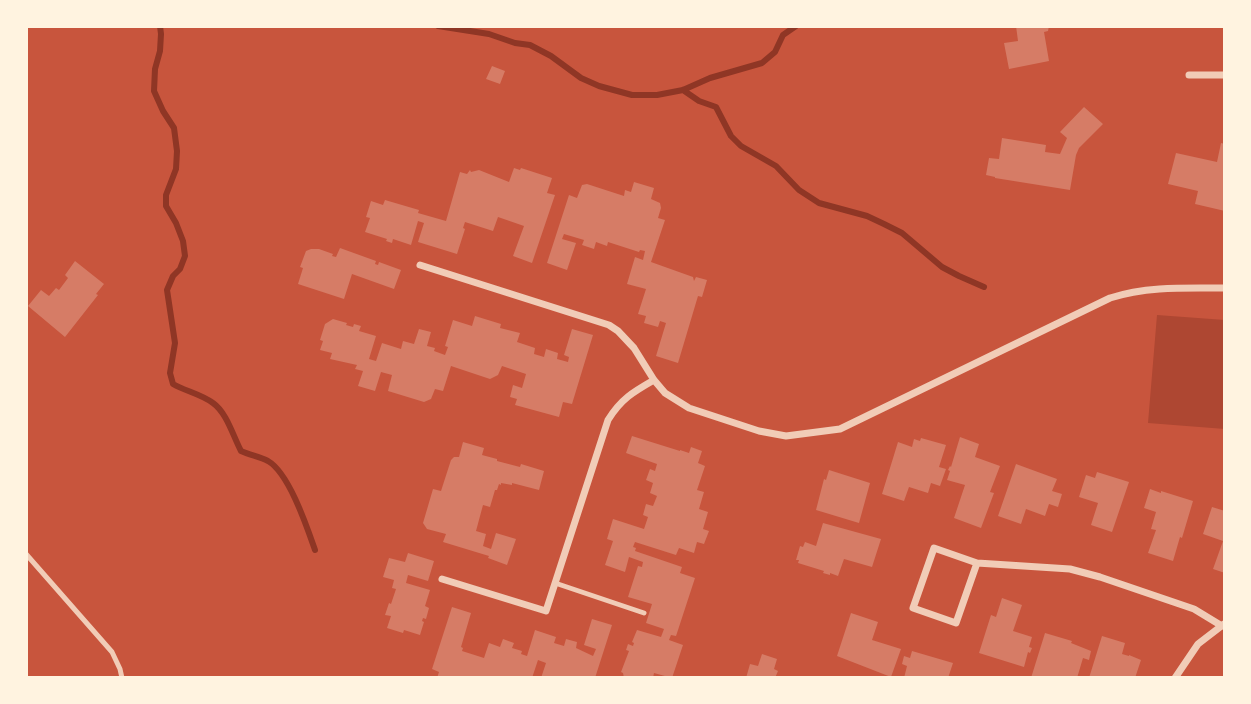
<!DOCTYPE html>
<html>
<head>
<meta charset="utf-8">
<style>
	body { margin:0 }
	#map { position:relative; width:1251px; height:704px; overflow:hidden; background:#c8553d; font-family:"PT Sans",sans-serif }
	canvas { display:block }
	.frame { position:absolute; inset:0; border:28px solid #fff3e0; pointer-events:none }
</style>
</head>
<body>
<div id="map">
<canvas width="1251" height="704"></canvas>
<div class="frame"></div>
</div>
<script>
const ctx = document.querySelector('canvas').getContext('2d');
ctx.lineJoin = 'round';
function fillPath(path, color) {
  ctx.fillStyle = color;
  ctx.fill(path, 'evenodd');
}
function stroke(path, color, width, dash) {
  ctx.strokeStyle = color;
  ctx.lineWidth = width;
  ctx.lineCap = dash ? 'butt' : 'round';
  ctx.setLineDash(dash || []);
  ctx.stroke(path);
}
fillPath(new Path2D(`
	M1157,315l68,5v109l-77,-6z`), '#ae4732');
stroke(new Path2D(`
	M160,26l1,8 -1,17 -5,18 -1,22 9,20 11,17 3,23 -1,18 -10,26v11l10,17 7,18 2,15 -5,13 -7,7 -6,14 8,53 -5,30 3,11c12,7 28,10 40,19 14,10 20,33 28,48 9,4 19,6 27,10 21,12 39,66 47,89
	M438,26l51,8 26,9 15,2 21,11 30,22 18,8 33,9h25l26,-5 27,-12 52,-15 13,-11 8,-17 13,-9
	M683,90l16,11 17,6 15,29 10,10 35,20 23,24 20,13 48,13 17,8 18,9 40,34 17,9 25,11`), '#8f3625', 6);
fillPath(new Path2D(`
	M1016,26h33l-1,5 -4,1 5,29 -40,8 -5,-26 14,-2z
	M492,66l13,5 -5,13 -14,-5z
	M1084,107l19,17 -24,24 -3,7 -6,35 -75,-12v-1l-9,-2 3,-17 10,1 3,-21 44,7 -1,7 15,2 7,-16 -7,-6z
	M1221,143l4,1v67l-30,-7 3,-13 -30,-7 8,-31 41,9z
	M514,168l6,2 1,-2 31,10 -5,15 8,2 -23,68 -19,-7 11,-30 -26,-9 -5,14 -28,-9 -2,6 2,1 -8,25 -39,-12 6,-19 -6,-2 -7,24 -18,-6 -1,4 -6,-2 1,-2 -22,-7 5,-14 -4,-1 5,-16 12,4 2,-5 34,10 -1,3 28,8 14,-49 7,2 3,-4 1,2 8,-2 30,12z
	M634,182l20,6 -3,11 9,4 1,5 -3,10 7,2 -14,42 42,15 1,4 2,-4 11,3 -5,17 -4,-1 -20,67 -22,-7 10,-33 -6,-2 -2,6 -14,-4 2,-7 -8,-2 8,-25 -19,-5 8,-27 8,3 2,-9 -5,-1 -1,2 -31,-10 -1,4 -11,-4 -2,7 -12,-4 2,-5 -20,-6 -2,5 14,4 -9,27 -20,-7 22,-68 8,3 5,-13 5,-1 37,12 1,-6 6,2z
	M340,248l36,13 -1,3 3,1 1,-3 22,8 -7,19 -42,-15 -8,25 -46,-15 5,-16 -3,-1 6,-16 5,-2h8l14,5 -1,2 4,1z
	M75,261l29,23 -8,10 2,1 -33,42 -37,-31 13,-16 8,6 7,-8 3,2 9,-12 -3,-3z
	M475,316l26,8 -1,4 20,5 -3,9 18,6 -1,6 10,3 2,-8 12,4 -1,6 11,3 1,-5 -5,-2 8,-26 21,6 -21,69 -9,-2 -4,15 -44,-12 2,-6 -7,-2 3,-12 9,3 4,-14 -24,-8 -4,9 -8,4 -39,-13 -8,25 -8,-2 -4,10 -7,3 -36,-11 4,-16 -11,-3 -6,19 -17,-5 5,-15 -8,-2 2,-4 -27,-6 2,-6 -12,-3 3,-9 -3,-1 5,-16 8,-5 14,4 -1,2 7,2 1,-3 7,2 -2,5 17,5 -7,23 7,2 6,-18 19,6 2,-8 11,3 5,-15 12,3 -4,14 8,2 -1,3 11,4 3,-8 -3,-1 8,-26 19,6z
	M632,436l48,15v-1l9,3 2,-6 11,4 -4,12 7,3 -8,24 7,2 -5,17 9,3 -5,17 6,2 -5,13 -7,-2 -3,11 -15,-5 -3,7 -41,-13 -2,5 3,1 -1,3 47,16 -2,6 15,5 -17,52 -2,6 -5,-1 -2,5 14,5 -11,33 -18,-5 -1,5h-29l-1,-5 -2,-1 8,-21 -3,-1 2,-6 5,2 1,-3 -2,-1 5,-12 24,7 3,-8 -18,-6 6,-19 -24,-7 10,-31 4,1 1,-5 -14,-5 -4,15 -20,-7 8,-24 -6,-2 6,-20 31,10 4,-12 -5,-2 3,-11 7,2 4,-10 -7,-3 3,-10 -7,-3 4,-11 5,2 2,-7 -31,-11z
	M960,437l19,7 -4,13 25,9 -10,26 4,1 -13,35 -27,-10 11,-33 -18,-5 3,-9 -2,-1 2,-4 1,1z
	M921,438l25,7 -7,22 7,2 -6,17 -9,-3 -3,10 -19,-6 -5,14 -22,-7 16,-52 14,5 2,-8 6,2z
	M463,442l21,6 -2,7 15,4v2l23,6 1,-3 23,7 -5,19 -27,-7v2l-11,-2v2l-2,-1 -2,6h-2l-5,17 -7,-2 -7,26 10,3 -3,12 8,3 5,-16 20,6 -9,26 -19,-7 1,-2 -46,-14 3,-8 -19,-5 -4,-6 10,-34 8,2 10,-31 3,-3h5z
	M1016,464l41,15 -5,12 10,3 -4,13 -9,-3 -4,12 -19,-7 -5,15 -23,-8z
	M829,470l41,13 -11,40 -43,-13 8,-31 2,1z
	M1097,472l32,10 -17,50 -21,-7 7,-22 -19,-6 7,-22 9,3z
	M1150,489l11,4v-2l32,10 -11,37 -2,-1 -7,24 -25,-8 8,-23 -5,-1 5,-17 -12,-4z
	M1212,507l13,4v62l-12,-4 10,-28 -20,-7z
	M823,523l58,16 -9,28 -28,-8 -6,17 -8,-3v2l-7,-2 1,-2 -26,-8 1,-3h-3l4,-14 3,1 2,-5 11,4z
	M408,553l26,8 -6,20 -20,-6 -2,8 24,7 -5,16 4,2 -3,11 -3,-1 -1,3 2,1 -4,13 -16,-5 -1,3 -16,-5 4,-12 -6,-1 4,-12 2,1 5,-15 -4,-1 2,-8 -11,-3 6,-19 16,4z
	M1002,598l20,7 -9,26 19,6 -3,10 3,1 -2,5 -2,-1 -4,15 -45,-14 12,-38 5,2z
	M452,607l19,6 -10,34 2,1 -1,3 22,7 5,-15 11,4 3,-8 11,4 -2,5 10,3 -1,3 6,2 8,-26 21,7 -2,6 10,3 2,-7 11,3 -1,6 17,8 3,-7 -12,-4 8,-26 20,6 -17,53h-54l5,-15 -8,-3 -6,18h-95l2,-6 -7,-3z
	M851,613l27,9 -6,18 29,9 -10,28 -54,-21z
	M1045,633l27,8 -1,2 20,8 -2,9 -6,-2 -6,20h-46z
	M1102,636l23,7 -3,11 7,2v-1l12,5 -6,18h-46z
	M912,651l41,12 -5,15h-44l3,-12 -5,-2 2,-8 6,2z
	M762,654l15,5 -3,10 4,2 -3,7h-29l4,-14 8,2z`), '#d67c66');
stroke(new Path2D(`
	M26,554l86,98 8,17 2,9
	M555,583l89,30`), '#f1ccb7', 5);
stroke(new Path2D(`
	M1189,75h36
	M420,265l189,60 9,6 16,17 20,32 11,13 24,15 70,23 27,5 54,-7 270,-131c37,-12 76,-10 115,-10
	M977,563l-21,60 -43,-15 21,-60 43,15 93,6 30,8 94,32 28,17
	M442,579l104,32 62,-191c13,-21 25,-28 46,-40
	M1175,678l23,-34 26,-20`), '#f1ccb7', 7);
</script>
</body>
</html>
